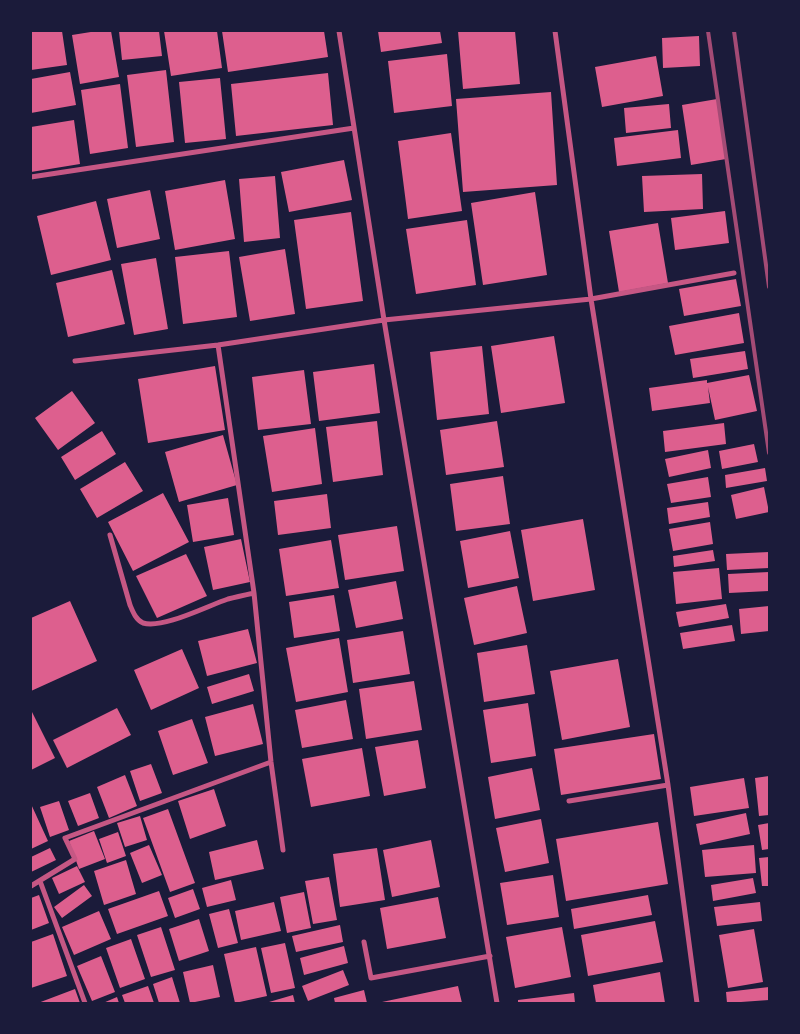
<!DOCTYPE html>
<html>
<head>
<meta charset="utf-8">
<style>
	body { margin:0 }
	#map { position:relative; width:800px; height:1034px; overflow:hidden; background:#1b1b3a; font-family:"Zilla Slab",serif }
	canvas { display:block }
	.frame { position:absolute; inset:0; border:32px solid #1b1b3a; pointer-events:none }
</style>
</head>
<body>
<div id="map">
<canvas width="800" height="1034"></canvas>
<div class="frame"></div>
</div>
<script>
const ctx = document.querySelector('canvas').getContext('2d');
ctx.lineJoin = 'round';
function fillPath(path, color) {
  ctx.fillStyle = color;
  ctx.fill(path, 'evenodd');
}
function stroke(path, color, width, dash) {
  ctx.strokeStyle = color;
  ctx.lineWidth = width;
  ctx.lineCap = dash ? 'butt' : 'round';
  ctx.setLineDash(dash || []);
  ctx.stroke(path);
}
fillPath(new Path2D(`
	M31,31h31l5,34 -36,5z
	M97,31h14l8,46 -39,7 -8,-49z
	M119,31h40l3,25 -40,4z
	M164,31h53l5,37 -51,8z
	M222,31h102l4,26 -100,15z
	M378,31h62l2,12 -61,9z
	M458,31h57l5,53 -57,5z
	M699,36l1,30 -37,2 -1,-30z
	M447,54l5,52 -58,7 -6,-52z
	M656,56l7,40 -61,11 -7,-40z
	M166,70l8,72 -38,5 -9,-72z
	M70,72l6,33 -45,8v-34z
	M328,73l5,52 -97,11 -5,-52z
	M220,78l6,61 -41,4 -6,-61z
	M120,84l8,64 -38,6 -9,-64z
	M551,92l6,93 -94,7 -7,-93z
	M717,99l9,60 -35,6 -9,-60z
	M669,104l2,24 -45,5 -2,-25z
	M74,120l6,44 -49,8v-45z
	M678,130l3,28 -64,8 -3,-28z
	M451,133l11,78 -54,8 -10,-78z
	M344,160l8,40 -63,12 -8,-40z
	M702,174l1,35 -59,3 -2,-36z
	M275,176l5,62 -36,4 -5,-63z
	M225,180l10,59 -60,11 -10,-59z
	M150,190l10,49 -43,9 -10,-49z
	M535,192l12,83 -64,10 -12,-82z
	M96,201l15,59 -60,15 -14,-59z
	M725,211l4,32 -54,7 -4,-32z
	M351,212l12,89 -57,8 -12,-89z
	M467,220l9,65 -60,9 -10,-65z
	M658,223l10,60 -49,9 -10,-61z
	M285,249l10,65 -45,7 -11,-64z
	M229,251l8,66 -54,7 -8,-67z
	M156,258l12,71 -34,6 -13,-71z
	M112,270l13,54 -57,13 -12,-54z
	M736,279l5,27 -57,10 -5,-27z
	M739,313l5,30 -69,12 -6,-29z
	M554,336l11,67 -64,10 -10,-67z
	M482,346l7,68 -52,6 -7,-68z
	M745,351l3,18 -55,9 -3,-19z
	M374,364l6,49 -61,8 -6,-49z
	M215,366l10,64 -77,13 -10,-64z
	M304,370l7,54 -53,6 -6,-53z
	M749,375l8,36 -42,9 -7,-33 2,16 -58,8 -3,-23 58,-8v3z
	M72,391l23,32 -37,27 -23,-32z
	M377,421l6,54 -50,7 -7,-55z
	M497,421l7,46 -58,8 -6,-45z
	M724,423l2,21 -61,8 -2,-21z
	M315,428l7,56 -50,8 -9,-56z
	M102,431l14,23 -41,26 -14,-23z
	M223,435l14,50 -58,17 -14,-50z
	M754,444l4,18 -36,7 -3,-18z
	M708,450l3,18 -42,9 -4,-18z
	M125,462l18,29 -46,27 -17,-29z
	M765,468l2,13 -41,7 -1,-13z
	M503,476l7,48 -54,7 -6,-47z
	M708,477l3,20 -40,6 -4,-19z
	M764,487l5,25 -33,7 -5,-24z
	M163,493l26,49 -56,29 -25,-49z
	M327,494l4,34 -53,7 -4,-34z
	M228,498l6,37 -41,7 -6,-37z
	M708,502l2,15 -41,7 -2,-16z
	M583,519l12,71 -62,11 -12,-71z
	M710,522l3,22 -40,7 -4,-22z
	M397,526l7,45 -59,9 -7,-45z
	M510,531l9,47 -51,10 -8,-47z
	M241,539l9,43 -37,8 -9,-43z
	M331,540l8,48 -53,8 -7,-47z
	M713,550l2,11 -41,6 -1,-11z
	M769,552v16l-42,2 -1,-16z
	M186,554l21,42 -50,22 -21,-42z
	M719,568l3,31 -46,5 -3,-32z
	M769,572v19l-40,2 -1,-19z
	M396,581l7,38 -47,9 -8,-38z
	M517,586l10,47 -53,12 -10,-47z
	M334,595l6,36 -46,7 -5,-36z
	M70,601l27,60 -66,30v-73z
	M726,604l3,14 -50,9 -3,-15z
	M769,606v25l-28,3 -2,-25z
	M732,625l3,16 -52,8 -3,-16z
	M248,629l9,34 -50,13 -9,-35z
	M403,631l7,43 -57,9 -6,-43z
	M339,638l9,54 -52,10 -10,-54z
	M527,645l8,49 -51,8 -7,-49z
	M182,649l17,39 -48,22 -17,-40z
	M618,659l12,68 -68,13 -12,-69z
	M249,674l5,17 -42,13 -5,-17z
	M414,681l8,49 -56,9 -7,-50z
	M346,700l7,39 -51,9 -7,-38z
	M528,703l8,53 -45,7 -8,-53z
	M253,704l10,40 -48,12 -10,-39z
	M117,708l14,27 -64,33 -14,-28z
	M31,710l24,48 -24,12z
	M192,719l16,44 -35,12 -15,-44z
	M654,734l7,45 -100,16 -7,-46z
	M418,740l8,48 -42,8 -9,-49z
	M362,748l8,48 -59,11 -9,-48z
	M151,764l11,29 -22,8 -10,-30z
	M532,768l8,42 -45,9 -7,-42z
	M125,775l12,31 -28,12 -12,-31z
	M769,776v39l-10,1 -4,-38z
	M744,778l5,30 -55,8 -4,-29z
	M214,789l12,37 -36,13 -12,-38z
	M90,793l9,25 -21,8 -10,-25z
	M59,801l10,29 -19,7 -10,-30z
	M31,804l17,37 -17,8z
	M168,809l27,74 -25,9 -27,-74z
	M746,813l4,21 -50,11 -4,-21z
	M140,816l7,24 -22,7 -8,-24z
	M541,819l8,44 -44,9 -9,-44z
	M658,822l10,62 -102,17 -10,-62z
	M769,823v26l-7,1 -4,-25z
	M94,831l11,28 -26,10 -10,-28z
	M118,832l8,24 -19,7 -8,-24z
	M257,840l7,29 -49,11 -6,-28z
	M431,840l9,47 -48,10 -9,-47z
	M149,845l13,30 -20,8 -12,-30z
	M754,845l2,28 -51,4 -3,-27z
	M50,848l6,12 -25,12v-15z
	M377,848l8,52 -45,7 -7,-53z
	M769,857v29h-7l-3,-28z
	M126,860l10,34 -32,11 -10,-34z
	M77,866l8,16 -26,12 -7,-16z
	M553,875l6,42 -52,8 -7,-42z
	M329,877l8,43 -24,4 -8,-43z
	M753,878l3,15 -43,8 -2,-16z
	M231,880l5,20 -29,7 -5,-19z
	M84,885l8,11 -30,22 -8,-11z
	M193,889l7,20 -25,9 -7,-20z
	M159,891l9,25 -51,18 -9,-25z
	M304,892l7,36 -24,5 -7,-36z
	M39,895l10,28 -18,7v-32z
	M648,895l4,20 -78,14 -3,-20z
	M438,897l8,41 -59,11 -7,-41z
	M274,902l7,29 -40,9 -6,-29z
	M760,902l2,19 -45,5 -3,-19z
	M229,909l9,34 -20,5 -9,-34z
	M99,911l12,28 -37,16 -12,-28z
	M199,919l10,32 -30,10 -10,-32z
	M655,921l8,41 -75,14 -7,-41z
	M340,925l3,17 -47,10 -4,-16z
	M161,927l14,43 -24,7 -14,-42z
	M562,927l9,50 -56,11 -9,-51z
	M754,929l9,53 -35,6 -9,-53z
	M53,934l14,42 -36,12v-46z
	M131,939l14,40 -25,9 -14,-40z
	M285,943l10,45 -24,5 -10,-45z
	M344,946l4,17 -44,12 -4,-17z
	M256,947l11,49 -32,7 -11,-49z
	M101,956l14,36 -23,9 -15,-35z
	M213,965l7,32 -30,6 -7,-31z
	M343,970l6,15 -41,16 -6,-15z
	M660,972l5,31h-69l-3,-18z
	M172,977l8,26h-21l-6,-19z
	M148,986l6,17h-29l-3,-8z
	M458,986l4,17h-80v-1z
	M769,987v13l-42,3 -1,-11z
	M75,989l5,14h-42z
	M364,990l3,13h-32l-1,-5z
	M574,993l1,10h-57v-3z
	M293,995l2,8h-26v-1z
	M117,997l2,6h-16z`), '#dd5f8e');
stroke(new Path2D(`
	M339,31l45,289 113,683
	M555,31l36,268 77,486 29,218
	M31,177l323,-49
	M218,345l36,248 17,169 12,88
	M75,361l143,-16 166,-25 207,-21 143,-26
	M110,535l20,70c3,7 6,15 13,18 20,6 64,-17 85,-24 8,-2 17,-4 26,-6
	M569,801l99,-16
	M40,881l45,122
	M31,886l44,-27 -10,-21 206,-76
	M364,942l7,36 119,-22`), '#c65784', 5);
stroke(new Path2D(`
	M708,31l61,422
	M734,31l35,256`), '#a44b75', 4);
</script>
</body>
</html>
